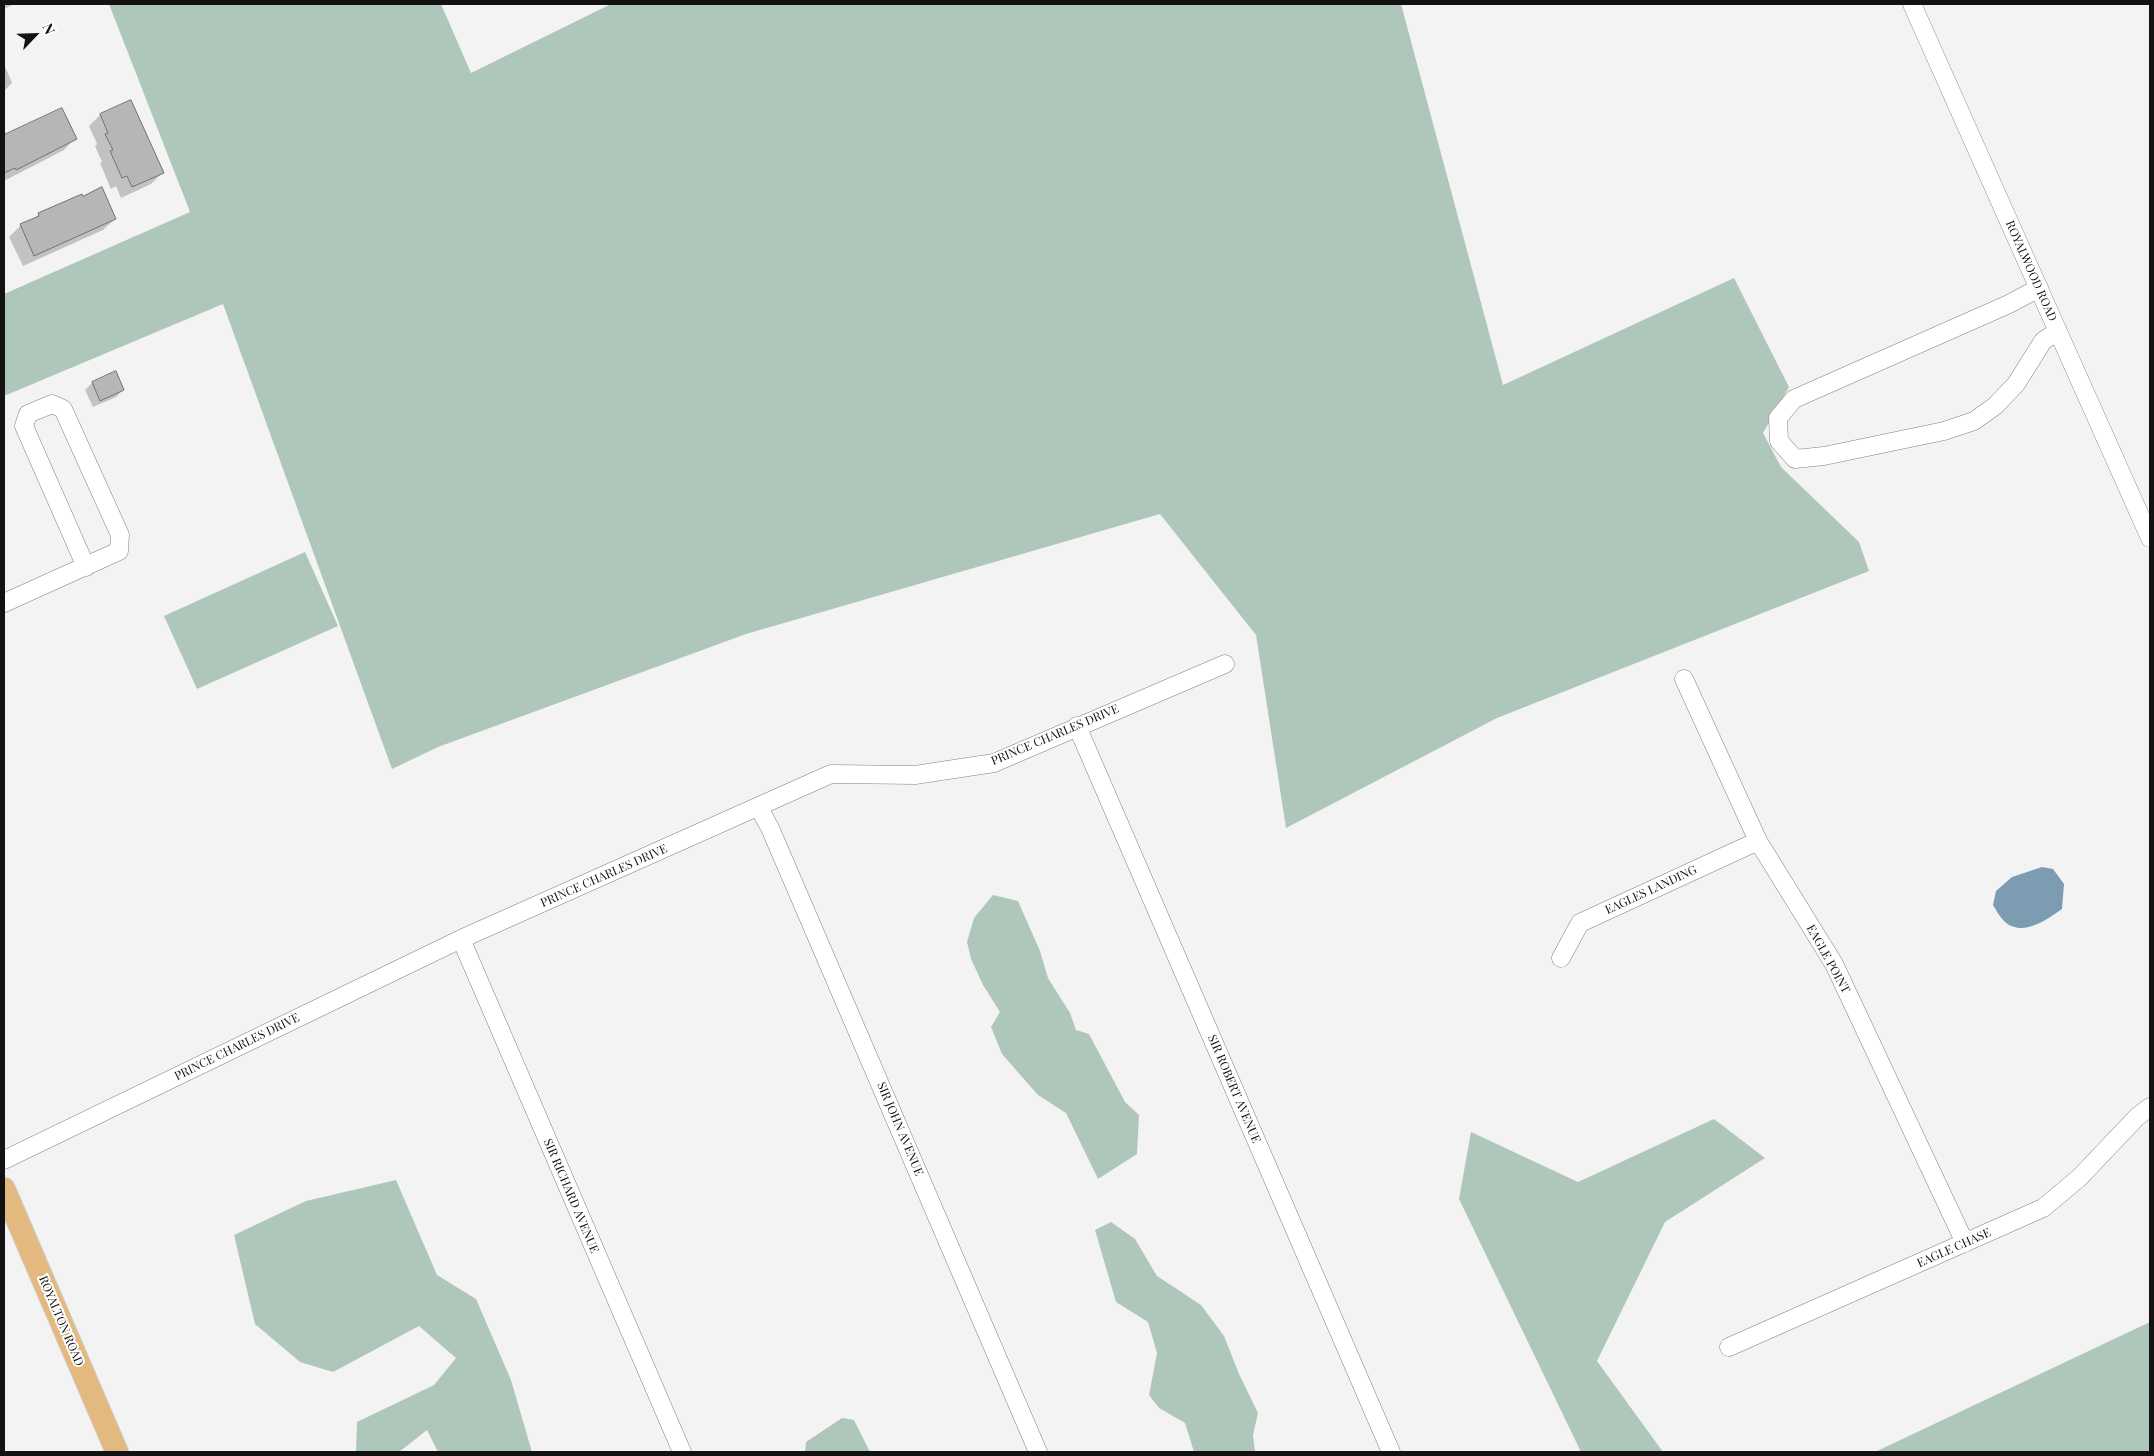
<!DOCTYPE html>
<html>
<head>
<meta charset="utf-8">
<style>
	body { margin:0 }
	#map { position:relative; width:2154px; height:1456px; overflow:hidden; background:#f3f3f4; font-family:"Playfair Display",serif }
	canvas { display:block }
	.frame { position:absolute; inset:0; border:5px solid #121212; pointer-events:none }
	.north { position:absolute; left:10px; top:10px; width:50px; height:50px; -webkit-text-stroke:4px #fff; paint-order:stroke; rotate:66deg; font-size:14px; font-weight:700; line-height:20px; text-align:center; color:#121212 }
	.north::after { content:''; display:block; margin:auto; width:18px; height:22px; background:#121212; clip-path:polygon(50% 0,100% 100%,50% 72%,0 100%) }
</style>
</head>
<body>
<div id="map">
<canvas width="2154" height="1456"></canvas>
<div class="frame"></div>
<div class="north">N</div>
</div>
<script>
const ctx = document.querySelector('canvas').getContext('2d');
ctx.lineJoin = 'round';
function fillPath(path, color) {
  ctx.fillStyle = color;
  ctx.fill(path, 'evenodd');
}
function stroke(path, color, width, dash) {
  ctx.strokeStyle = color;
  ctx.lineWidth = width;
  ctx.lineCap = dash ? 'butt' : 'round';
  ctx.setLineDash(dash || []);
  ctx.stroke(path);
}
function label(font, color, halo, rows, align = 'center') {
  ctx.font = font + ' "Playfair Display",serif';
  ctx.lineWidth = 4;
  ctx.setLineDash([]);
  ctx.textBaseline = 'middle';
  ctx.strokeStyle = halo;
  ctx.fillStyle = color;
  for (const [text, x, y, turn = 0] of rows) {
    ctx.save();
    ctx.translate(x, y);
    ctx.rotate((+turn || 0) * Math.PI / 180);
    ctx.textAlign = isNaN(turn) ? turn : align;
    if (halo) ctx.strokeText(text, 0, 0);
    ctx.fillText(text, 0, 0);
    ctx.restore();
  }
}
fillPath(new Path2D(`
	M109,4h332l30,69 140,-69h790l102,381 231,-107 55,109 -26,46 18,34 78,75 10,29 -372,147 -211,110 -30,-193 -96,-121 -414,120 -308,113 -46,22 -169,-465 -219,92v-102l186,-82z
	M305,552l33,74 -141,63 -33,-73z
	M993,895l25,6 22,50 8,27 22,35 6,17 13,4 36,68 14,13 -2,39 -39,25 -32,-66 -28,-18 -36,-41 -11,-27 9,-15 -17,-27 -12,-26 -4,-17 7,-24z
	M1714,1119l51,39 -100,64 -68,139 66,91h-82l-122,-253 12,-67 107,50z
	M396,1180l41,95 39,24 35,81 21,72h-94l-11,-22 -28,22h-43l1,-30 77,-37 22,-27 -37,-32 -86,46 -33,-10 -45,-38 -21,-89 72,-34z
	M1111,1222l24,17 22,37 44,29 23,31 15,38 19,39 -5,22 2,17h-61l-9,-29 -26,-15 -10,-13 8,-42 -9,-31 -32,-20 -21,-72z
	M2150,1322v130h-275z
	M842,1418l12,2 16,32h-65l1,-10z`), '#afc7ba');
fillPath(new Path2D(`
	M2042,867l11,2 11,15 -2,25c-16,11 -40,29 -58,12 -4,-4 -8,-11 -11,-16l3,-14 16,-14z`), '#7c9cb1');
fillPath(new Path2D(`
	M4,4h10l-10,5z
	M4,64l8,19 -8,8z
	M130,101l32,72 -11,11 -30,14 -5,-12 -5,3 -11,-26 2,-1 -7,-16 2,-2 -8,-18 11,-11z
	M62,110l13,28 -11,12 -60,31v-45z
	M82,198l33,21 -12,11 -80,36 -14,-29 12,-12 12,-5 6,-6z
	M115,373l8,17 -7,7 -23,10 -8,-17 7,-7z`), '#0003');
const building = new Path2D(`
	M131,100l33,73 -32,14 -5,-11 -5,2 -12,-27 3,-1 -8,-16 3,-1 -8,-19z
	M62,108l15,31 -61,31 -1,-2 -11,5v-38z
	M102,187l14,32 -82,37 -14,-32 19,-8 -1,-3 44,-19 1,2z
	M116,371l8,19 -24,11 -8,-19z`);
fillPath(building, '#b6b6b7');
stroke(building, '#717172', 1);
const minor = new Path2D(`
	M1912,4l238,534
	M2039,288l-30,16 -215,95 -16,19 1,23 16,18 29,-3 120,-25 30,-10 21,-15 21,-22 27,-43 15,-10
	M4,603l115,-52 1,-16 -57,-126 -11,-5 -24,10 -4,12 62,141
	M1684,679l74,162 76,123 131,279
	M1077,726l314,726
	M759,808l11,20 268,624
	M461,939l221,513
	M1561,958l19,-35 178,-82
	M4,1160l457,-221 370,-165 84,1 79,-12 231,-99
	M1729,1347l314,-139 36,-30 58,-61 13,-10`);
const major = new Path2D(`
	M4,1189l113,263`);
stroke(minor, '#818182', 19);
stroke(major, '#d0d0d0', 24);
stroke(minor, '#fff', 18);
stroke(major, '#e3b97f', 22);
label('12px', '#121212', '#fff', [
	["ROYALWOOD ROAD",2031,271,66],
	["PRINCE CHARLES DRIVE",1055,735,-23],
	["PRINCE CHARLES DRIVE",604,876,-24],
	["EAGLES LANDING",1651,890,-25],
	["EAGLE POINT",1828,959,61],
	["PRINCE CHARLES DRIVE",237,1047,-26],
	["SIR ROBERT AVENUE",1234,1089,67],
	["SIR JOHN AVENUE",900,1129,67],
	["SIR RICHARD AVENUE",571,1196,67],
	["EAGLE CHASE",1954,1248,-24],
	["ROYALTON ROAD",61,1321,67]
]);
</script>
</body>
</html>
